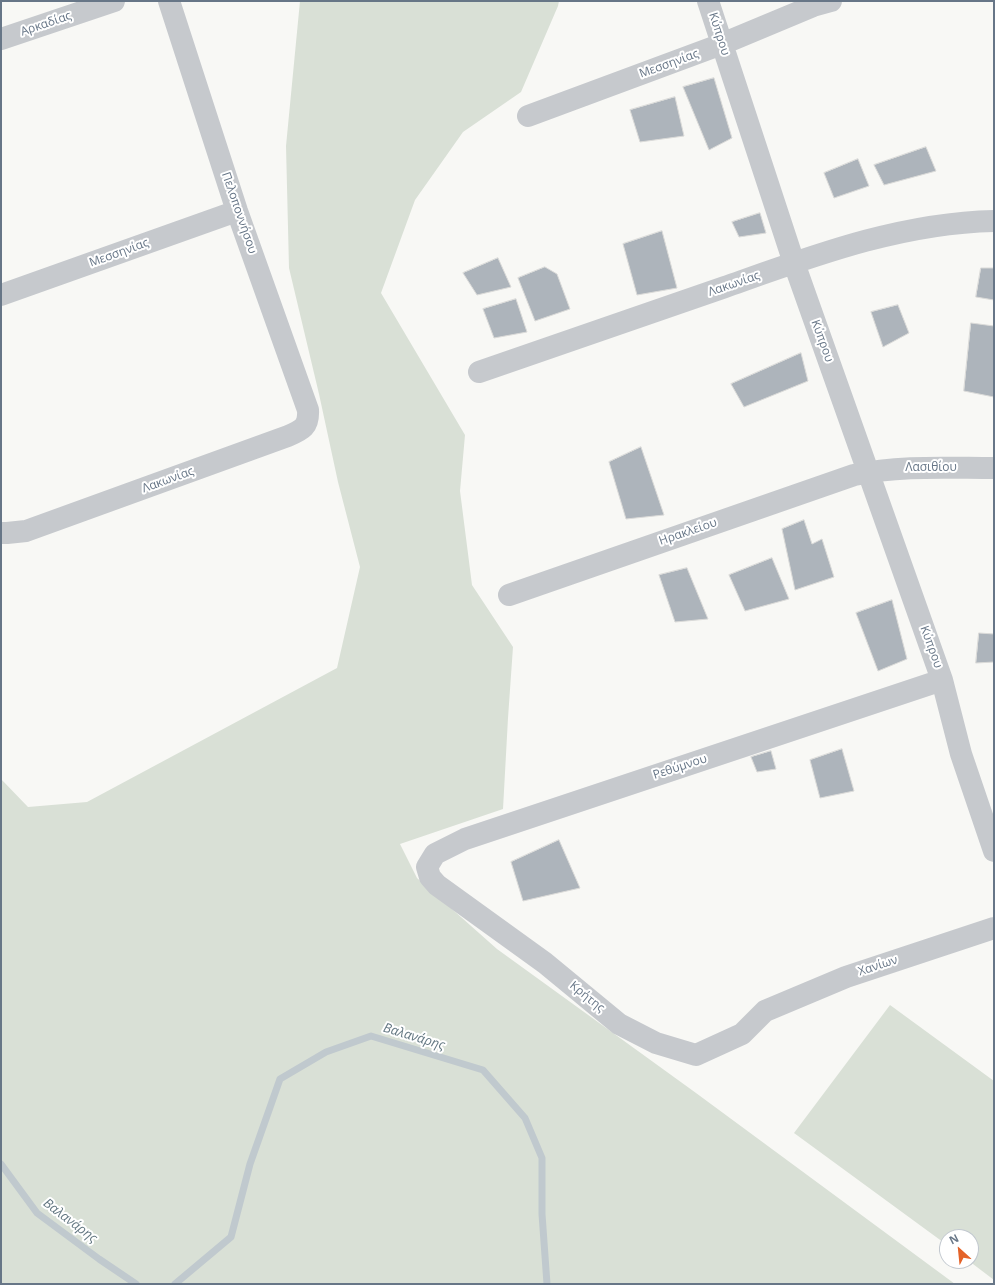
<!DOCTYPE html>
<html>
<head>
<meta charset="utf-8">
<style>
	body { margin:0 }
	#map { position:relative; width:995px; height:1285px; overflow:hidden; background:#f8f8f5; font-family:"Open Sans",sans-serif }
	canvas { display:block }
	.frame { position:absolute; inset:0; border:2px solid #677687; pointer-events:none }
	.north { position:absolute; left:939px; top:1229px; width:40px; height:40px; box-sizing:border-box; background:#fff; border:1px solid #c2c8cf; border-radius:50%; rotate:333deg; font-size:11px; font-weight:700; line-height:16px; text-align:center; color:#677687 }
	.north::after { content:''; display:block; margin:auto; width:14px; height:18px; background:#e46329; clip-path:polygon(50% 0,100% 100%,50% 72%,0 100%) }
</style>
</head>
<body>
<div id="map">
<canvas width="995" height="1285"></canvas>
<div class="frame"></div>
<div class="north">N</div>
</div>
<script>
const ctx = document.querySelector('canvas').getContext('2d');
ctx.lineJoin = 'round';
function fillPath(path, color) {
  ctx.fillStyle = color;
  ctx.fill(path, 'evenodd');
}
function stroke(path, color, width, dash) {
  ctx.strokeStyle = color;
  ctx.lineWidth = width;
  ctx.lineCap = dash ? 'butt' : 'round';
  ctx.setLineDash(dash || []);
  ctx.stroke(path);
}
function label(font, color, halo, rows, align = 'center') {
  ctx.font = font + ' "Open Sans",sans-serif';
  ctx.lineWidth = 4;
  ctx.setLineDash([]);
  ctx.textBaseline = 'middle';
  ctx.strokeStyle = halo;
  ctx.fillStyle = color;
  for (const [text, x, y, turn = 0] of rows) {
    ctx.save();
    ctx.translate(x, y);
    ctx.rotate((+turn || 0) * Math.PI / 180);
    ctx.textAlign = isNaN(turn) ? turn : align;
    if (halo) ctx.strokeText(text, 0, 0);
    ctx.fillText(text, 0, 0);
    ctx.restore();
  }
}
fillPath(new Path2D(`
	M300,1h259l-1,5 -37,86 -58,40 -48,68 -34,93 84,142 -5,56 12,94 41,62 -5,71 -5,91 -103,35 17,34 80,71 199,144 259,191h-954v-505l27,28 59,-5 250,-134 23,-101 -22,-85 -19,-88 -30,-126 -3,-122z
	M890,1005l104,76v199l-25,-19h2v-24h-24v8l-153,-112z`), '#d9e0d6');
stroke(new Path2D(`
	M1,1164l36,49 62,46 37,25
	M175,1284l56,-47 19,-73 30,-85 46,-27 45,-16 112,34 42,48 17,40v56l5,70`), '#c0c9ce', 7);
const building = new Path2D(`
	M714,78l18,60 -23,12 -26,-63z
	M675,97l9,39 -44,6 -10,-32z
	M926,147l10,24 -52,14 -10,-20z
	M858,159l11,27 -35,12 -10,-25z
	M760,213l6,20 -27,4 -7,-15z
	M662,231l15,57 -40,7 -14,-51z
	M498,258l13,29 -34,8 -14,-22z
	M545,267l12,7 13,35 -35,12 -17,-43z
	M981,268h13v32l-18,-3z
	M516,299l11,33 -33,6 -11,-29z
	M898,305l11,28 -26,14 -12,-35z
	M971,323l23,3v71l-30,-6z
	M801,353l7,28 -64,26 -13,-23z
	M641,447l23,68 -38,4 -17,-57z
	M804,520l8,24 10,-5 12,38 -39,13 -13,-61z
	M772,558l17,41 -44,12 -16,-36z
	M687,568l21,51 -33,3 -16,-47z
	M892,600l15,59 -29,12 -22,-58z
	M979,633l15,1v28l-18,1z
	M842,749l12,42 -34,7 -10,-38z
	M771,751l5,18 -19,3 -6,-15z
	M559,840l21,48 -57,13 -12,-39z`);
fillPath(building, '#adb4bb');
stroke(building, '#dadad8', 1);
stroke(new Path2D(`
	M708,1l86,262 148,417 19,74 33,97
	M1,39l113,-38
	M528,116l194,-72 91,-38 18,-5
	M1,295l236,-84
	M479,372c82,-28 164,-57 246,-85 88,-31 175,-64 269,-66
	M1,533h6l19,-2 262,-95c14,-6 21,-9 20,-26l-71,-199 -68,-210
	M509,595l345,-120c46,-10 93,-7 140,-7
	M942,680l-477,159 -30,15 -8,13 3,10 7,8 108,78 74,61 37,19 40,12 46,-21 23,-23 81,-34 148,-49`), '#c6c9cd', 22);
label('12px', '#677687', '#fff', [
	["Αρκαδίας",46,24,-19],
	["Κύπρου",719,34,72],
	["Μεσσηνίας",669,64,-20],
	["Πελοποννήσου",239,213,71],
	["Μεσσηνίας",119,253,-20],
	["Λακωνίας",734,284,-19],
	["Κύπρου",822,341,70],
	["Λασιθίου",931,468],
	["Λακωνίας",168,480,-20],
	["Ηρακλείου",688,532,-19],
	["Κύπρου",931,647,70],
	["Ρεθύμνου",680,767,-18],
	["Χανίων",878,966,-18],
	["Κρήτης",587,997,39]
]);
label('italic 13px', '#637782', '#fff', [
	["Βαλανάρης",414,1037,17],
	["Βαλανάρης",70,1221,37]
]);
</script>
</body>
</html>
